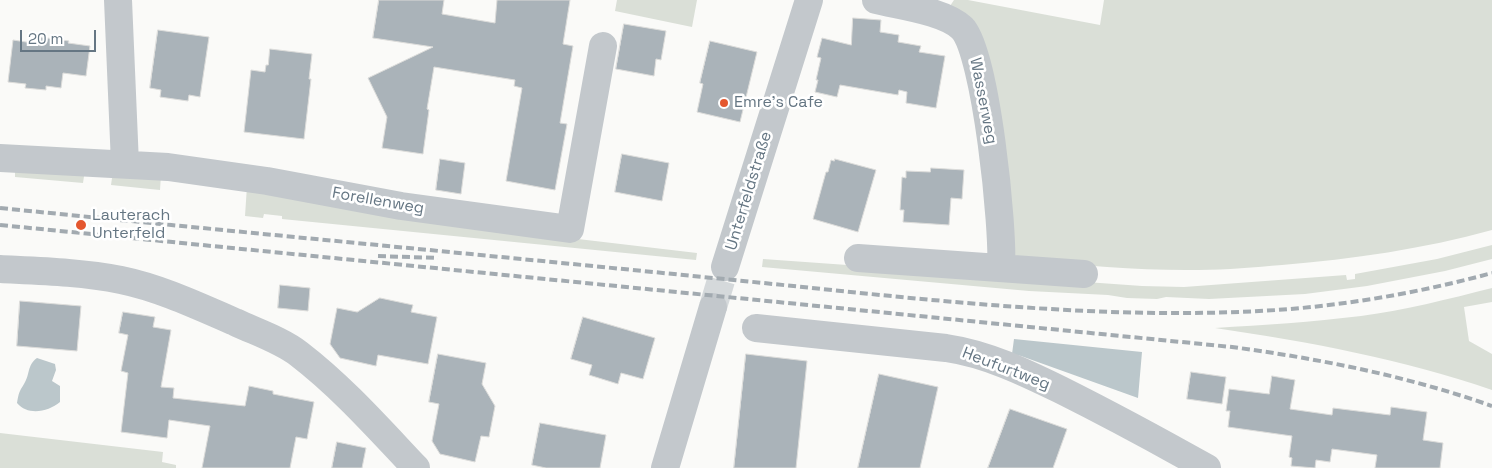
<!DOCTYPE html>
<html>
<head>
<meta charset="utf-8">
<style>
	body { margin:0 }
	#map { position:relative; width:1492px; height:468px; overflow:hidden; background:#fafaf8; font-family:"Space Grotesk",sans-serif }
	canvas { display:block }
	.scale { position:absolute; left:20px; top:30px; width:76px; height:22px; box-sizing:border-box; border:2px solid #657683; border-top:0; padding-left:6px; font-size:15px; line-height:18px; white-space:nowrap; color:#657683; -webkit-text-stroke:4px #fff; paint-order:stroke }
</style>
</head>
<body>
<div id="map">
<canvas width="1492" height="468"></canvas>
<div class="scale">20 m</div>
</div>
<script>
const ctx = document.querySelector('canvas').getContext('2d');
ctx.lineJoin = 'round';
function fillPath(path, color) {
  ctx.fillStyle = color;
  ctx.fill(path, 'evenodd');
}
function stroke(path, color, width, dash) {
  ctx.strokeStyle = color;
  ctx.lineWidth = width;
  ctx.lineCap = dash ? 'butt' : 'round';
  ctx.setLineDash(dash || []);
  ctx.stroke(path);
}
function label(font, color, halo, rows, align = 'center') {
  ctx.font = font + ' "Space Grotesk",sans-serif';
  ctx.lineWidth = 5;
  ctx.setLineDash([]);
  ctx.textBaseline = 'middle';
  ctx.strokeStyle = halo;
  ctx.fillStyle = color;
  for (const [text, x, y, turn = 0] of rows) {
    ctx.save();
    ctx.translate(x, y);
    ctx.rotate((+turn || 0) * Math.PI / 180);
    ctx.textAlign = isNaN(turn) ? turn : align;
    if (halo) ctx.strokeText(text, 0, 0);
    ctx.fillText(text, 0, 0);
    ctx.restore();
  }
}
fillPath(new Path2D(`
	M617,0h80l-5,27 -77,-16z
	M954,0h14l132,25 4,-25h388v230c-69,19 -139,29 -210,35 -27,2 -55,5 -83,5 -57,1 -114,-5 -171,-9l-14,-5 -64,-250z
	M15,167l70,3 -2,13 -68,-6z
	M113,171l48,4 -1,15 -49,-5z
	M247,186l297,49 153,18 -1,7 -414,-41v-3l-18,-2 -1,4 -18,-2z
	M1492,245v14l-47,12 -78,15 -62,8 -96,5 -43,-2 -9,2 -30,-1 -19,-3 -79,-4 -267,-24 1,-8 379,27 42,1 162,-12 1,5 8,-1v-5l82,-15z
	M1492,288v14l-28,5 5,34 23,13v36c-90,-31 -182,-48 -277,-62 49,-3 97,-6 146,-12 44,-6 88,-17 131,-28z
	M0,433l163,19 -1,10 14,3v3h-176z`), '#dadfd7');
fillPath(new Path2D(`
	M1014,339l128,13 -4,46 -117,-42 -9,-2z
	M37,358l18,6 1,6 -4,11 8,5v16c-12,10 -32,14 -43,1 2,-11 2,-11 7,-19 6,-9 3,-19 13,-26z`), '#bbc7cb');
const building = new Path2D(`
	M379,0h65l-2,14 53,9 2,-23h73l-7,44 10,2 -13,77 7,1 -12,66 -49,-9 16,-93 -8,-2 1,-6 -81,-13 -7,42 2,1 -6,44 -41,-6 5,-31 -19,-39 65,-31 -60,-9z
	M853,18l28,2 -1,12 19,3 -1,7 23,4 -2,6 26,4 -9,52 -30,-5 1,-11 -8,-2 -1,5 -58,-10 -3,12 -22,-5 3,-12h-2l5,-22 -4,-1 5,-19 29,7z
	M624,24l42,7 -5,29 -5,-1 -2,17 -38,-7z
	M158,30l51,7 -9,60 -11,-2 -1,6 -28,-4 1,-7 -11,-2z
	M40,37l29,4 -1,2 22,3 -4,30 -23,-3 -2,15 -15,-2v4l-21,-2 1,-4 -18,-2 5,-42 26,4z
	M710,41l47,11 -17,70 -43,-10 6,-28 -3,-1z
	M270,49l42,5 -3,25h2l-7,60 -60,-7 7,-62 14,2 1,-7h2z
	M622,154l47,9 -7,38 -47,-9z
	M440,159l25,4 -4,31 -25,-4z
	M835,159l41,11 -18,62 -45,-13 13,-47h2l3,-12 3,1z
	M931,168l33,2 -2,29 -11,-1 -2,27 -46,-3 1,-12h-4l2,-33 4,1v-7l24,1z
	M280,285l30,3 -2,23 -30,-3z
	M380,298l33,7 -2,7 26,5 -9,47 -50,-9 -2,11 -36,-8 -10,-14 7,-36 20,4z
	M20,301l61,5 -4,45 -60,-5z
	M123,312l32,5 -2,10 18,3 -10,57 13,1 -1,10 72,8 4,-20 24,5v3l41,8 -7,37 -11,-2 -6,31h-88l8,-42 -41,-6 -2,18 -46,-6 7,-59 -7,-2 7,-36 -9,-2z
	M583,317l72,21 -12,41 -22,-6 -3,11 -29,-9 3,-10 -21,-6z
	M438,354l48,9 -4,21 13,22 -6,31 -8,-1 -6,26 -35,-8 -8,-13 7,-37 -10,-2z
	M746,354l61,7 -11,107h-62z
	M1191,372l35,5 -4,27 -35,-5z
	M879,374l59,13 -18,81h-62z
	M1272,376l23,4 -5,29 42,6 1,-7 57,7 1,-8 36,5 -4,28 20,3 -3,25h-65l2,-13 -45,-6 -2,13 -14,-2 -1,8 -24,-2 1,-8 -3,-1 3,-21 -64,-9 2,-16h-4l3,-22 40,5z
	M1010,409l57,20 -14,39h-65z
	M540,423l66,12 -6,33h-54l-14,-3z
	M337,442l29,6 -4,20h-30z`);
fillPath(building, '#aab3b9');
stroke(building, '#dcdcda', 1);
stroke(new Path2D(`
	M713,307l12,-40`), '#d5d9db', 28, [28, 14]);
stroke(new Path2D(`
	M118,0l7,164
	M876,0c24,6 68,11 86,28 24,24 42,203 39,240
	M0,158l168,9 99,14 134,25 169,23 33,-183
	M858,258l226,16
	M725,267l84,-267
	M0,269c40,2 81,3 121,11 39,8 77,26 114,42 21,10 46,18 64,32 43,33 80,75 117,114
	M756,328l190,20c41,6 78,24 115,42 50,25 98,51 146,78
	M665,468l48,-161`), '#c3c8cc', 28);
stroke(new Path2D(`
	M0,208c238,24 475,46 713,70 187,18 376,44 564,32 72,-5 145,-18 215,-37
	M0,225l1232,122c89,12 175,29 260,59
	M378,256l60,2`), '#a2aab0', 4, [8, 4]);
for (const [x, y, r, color] of [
	[724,103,5,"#e4572e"],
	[81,225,6,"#e4572e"]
]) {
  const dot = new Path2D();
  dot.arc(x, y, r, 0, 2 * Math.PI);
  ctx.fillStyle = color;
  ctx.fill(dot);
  stroke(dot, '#fff', 2);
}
label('16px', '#657683', '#fff', [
	["Wasserweg",983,101,79],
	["Unterfeldstraße",749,191,-73],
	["Forellenweg",378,201,10],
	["Heufurtweg",1006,369,21]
]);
label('16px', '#657683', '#fff', [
	["Emre's Cafe",734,103],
	["Lauterach",92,216],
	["Unterfeld",92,234]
], 'left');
</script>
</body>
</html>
